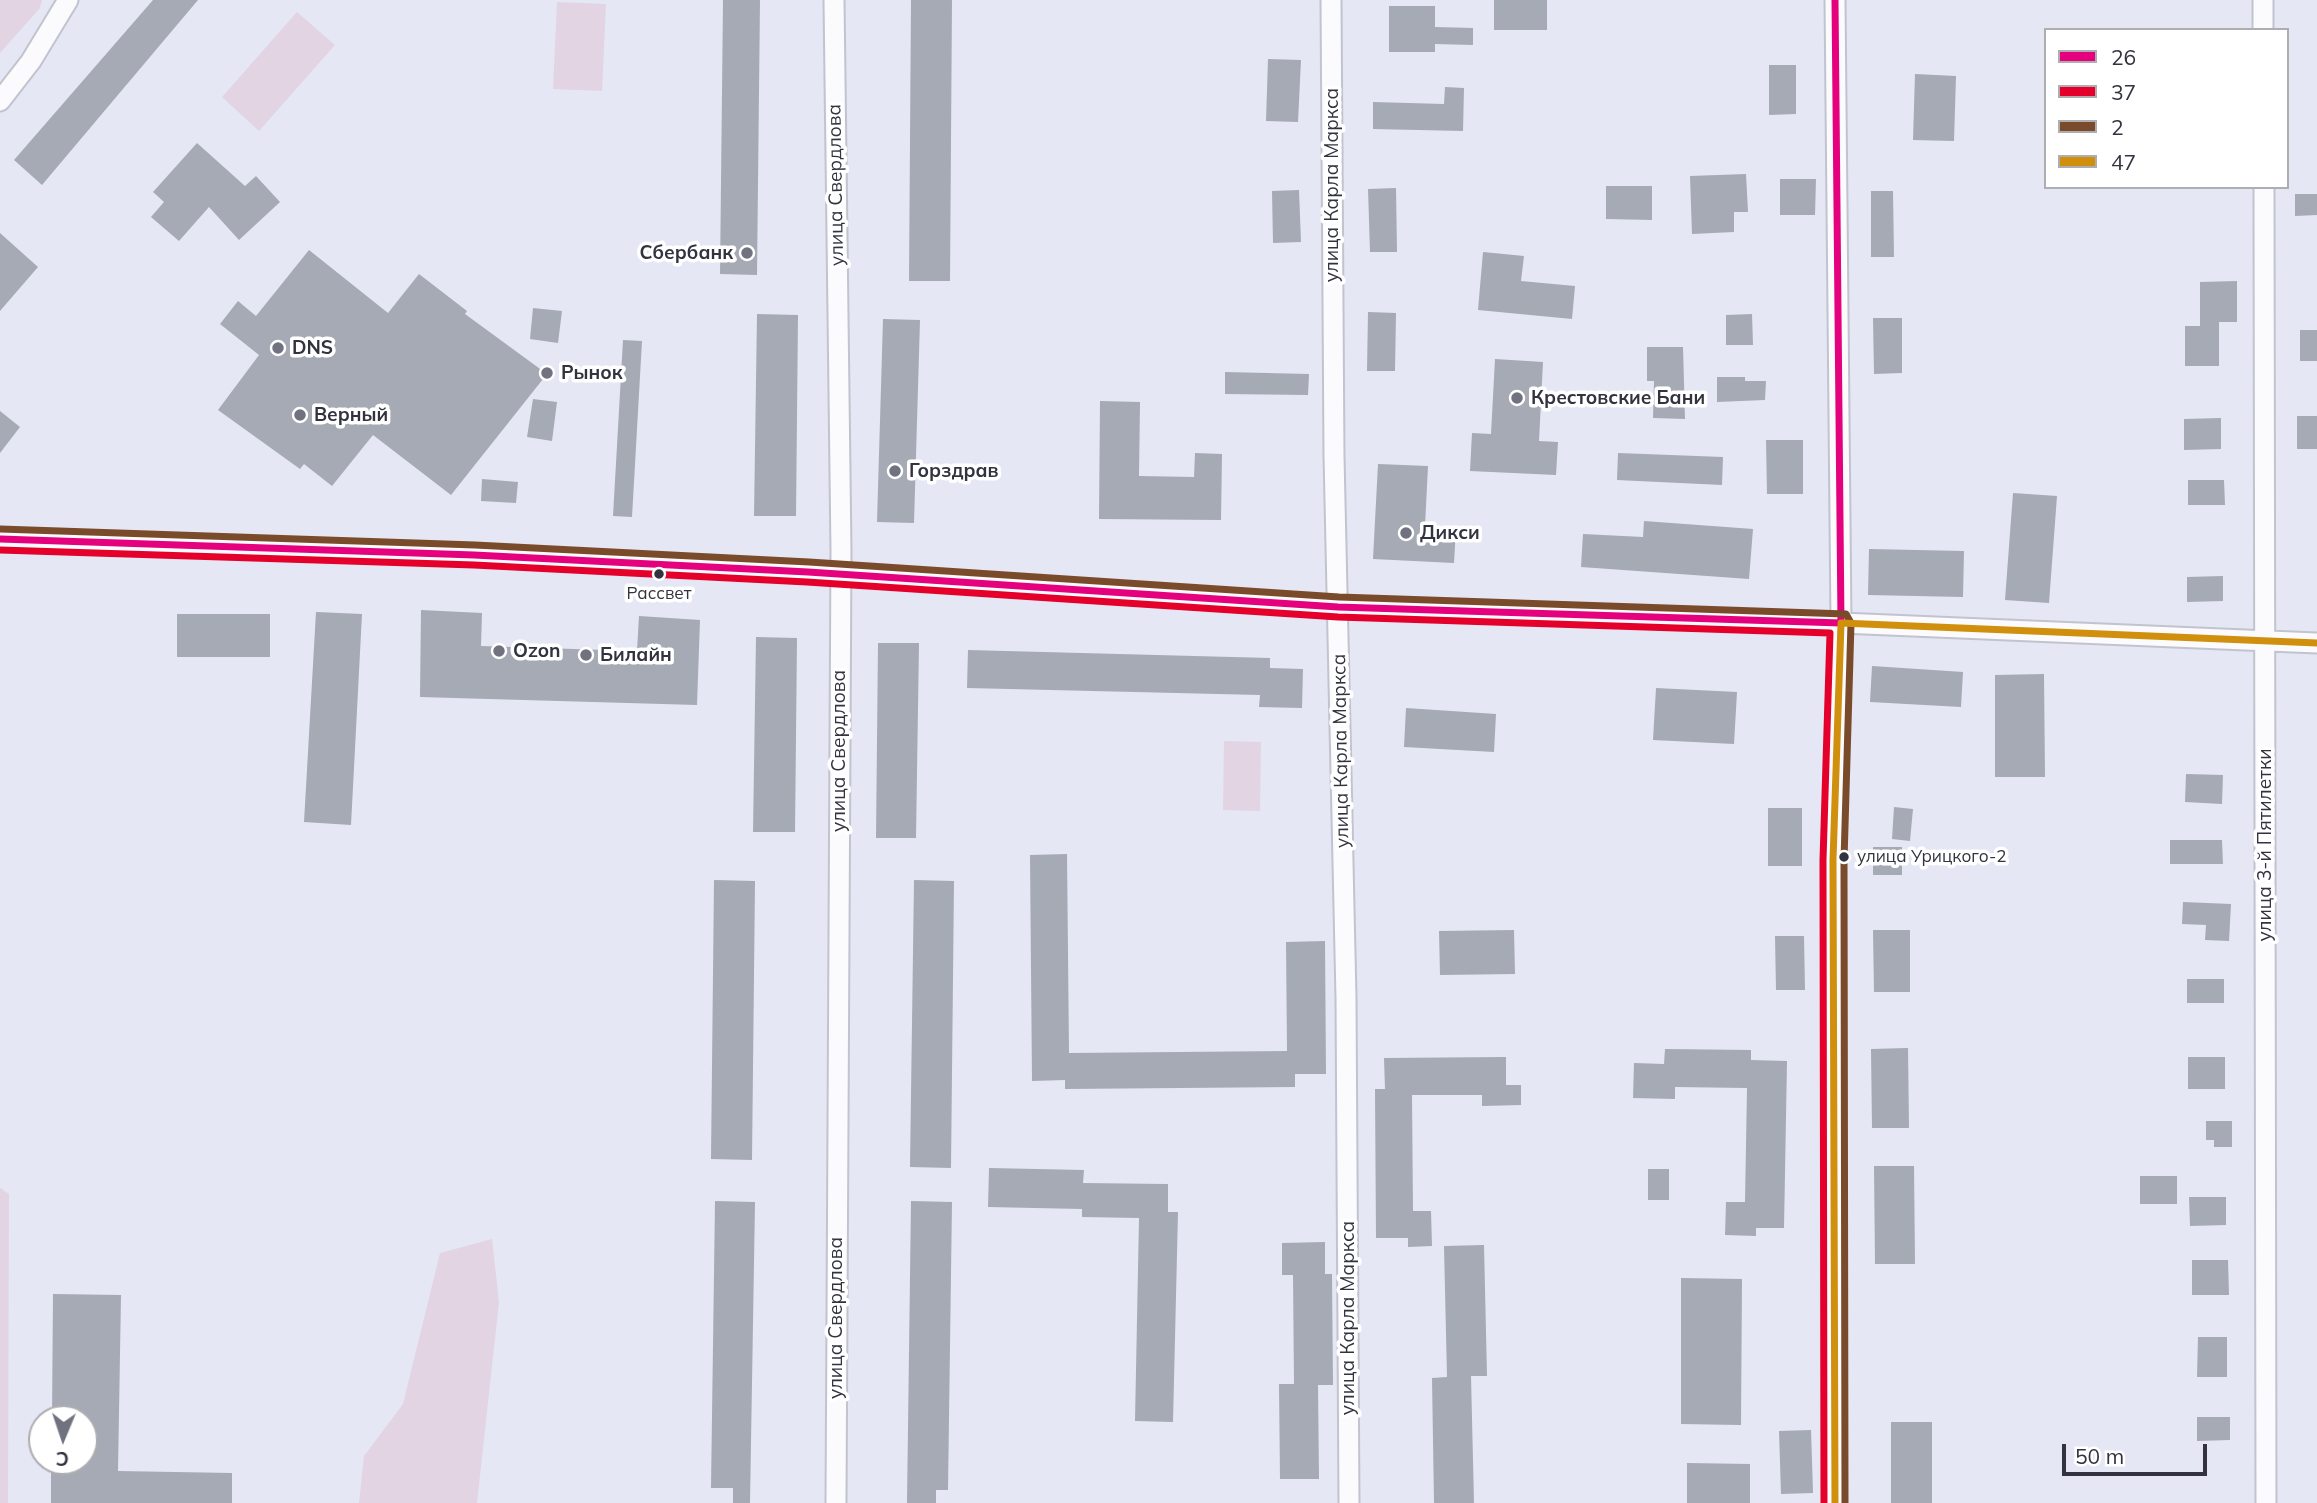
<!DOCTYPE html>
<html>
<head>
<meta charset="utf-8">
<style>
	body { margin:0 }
	#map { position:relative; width:2317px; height:1503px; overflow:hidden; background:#e5e7f5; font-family:Mulish,sans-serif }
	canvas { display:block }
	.legend { position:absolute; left:2044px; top:28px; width:245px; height:161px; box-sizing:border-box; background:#fff; border:2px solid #adadb2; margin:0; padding:9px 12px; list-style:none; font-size:21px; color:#32333f }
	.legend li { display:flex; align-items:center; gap:14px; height:35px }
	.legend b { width:35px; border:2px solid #adadb2 }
	.north { position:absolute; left:28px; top:1405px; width:70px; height:70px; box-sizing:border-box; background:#fff; border:2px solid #adadb2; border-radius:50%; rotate:182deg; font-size:19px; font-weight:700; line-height:28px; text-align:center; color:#32333f }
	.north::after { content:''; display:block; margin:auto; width:24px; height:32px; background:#71727f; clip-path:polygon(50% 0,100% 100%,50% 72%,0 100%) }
	.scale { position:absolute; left:2062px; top:1444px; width:145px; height:32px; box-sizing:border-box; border:4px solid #32333f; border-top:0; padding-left:9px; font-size:21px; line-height:24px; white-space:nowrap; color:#32333f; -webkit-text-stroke:5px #fff; paint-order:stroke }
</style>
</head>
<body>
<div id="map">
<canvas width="2317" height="1503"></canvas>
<ul class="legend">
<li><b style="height:9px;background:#e5007d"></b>26</li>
<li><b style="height:9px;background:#e4002b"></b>37</li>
<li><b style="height:9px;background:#7a4b2a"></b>2</li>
<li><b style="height:9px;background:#d08f0d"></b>47</li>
</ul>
<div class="north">С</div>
<div class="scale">50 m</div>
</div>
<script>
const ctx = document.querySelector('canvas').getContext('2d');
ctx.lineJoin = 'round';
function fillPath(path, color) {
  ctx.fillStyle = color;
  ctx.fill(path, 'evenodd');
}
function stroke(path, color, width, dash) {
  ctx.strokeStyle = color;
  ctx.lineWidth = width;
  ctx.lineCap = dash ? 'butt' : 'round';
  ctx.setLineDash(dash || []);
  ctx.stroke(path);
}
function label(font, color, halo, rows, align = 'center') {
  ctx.font = font + ' Mulish,sans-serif';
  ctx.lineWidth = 7;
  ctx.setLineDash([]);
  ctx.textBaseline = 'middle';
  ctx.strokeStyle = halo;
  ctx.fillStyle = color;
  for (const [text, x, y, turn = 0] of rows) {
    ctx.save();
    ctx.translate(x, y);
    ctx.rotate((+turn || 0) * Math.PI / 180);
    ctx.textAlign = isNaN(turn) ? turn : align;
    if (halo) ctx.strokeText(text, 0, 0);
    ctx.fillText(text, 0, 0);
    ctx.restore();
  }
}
fillPath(new Path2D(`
	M0,0h42l-2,8 -40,45z
	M557,2l49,2 -4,87 -49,-2z
	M297,12l38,33 -76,86 -37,-34z
	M1224,741l37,1 -1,69 -37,-1z
	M0,1188l9,6 -1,309h-8z
	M492,1239l7,63 -22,201h-118l5,-47 39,-52 37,-151z`), '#e2d4e2');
fillPath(new Path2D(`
	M153,0h45l-156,185 -28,-25z
	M723,0h37l-3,275 -37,-1z
	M911,0h41l-2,281h-41z
	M1494,0h53v30h-53z
	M1389,6h46v21l38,1v17l-38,-1v8h-46z
	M1268,59l33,1 -3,62 -32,-1z
	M1769,65h27v49l-27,1z
	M1915,74l41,2 -2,65 -41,-1z
	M1445,87l19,1 -1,43 -90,-2v-27l71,2z
	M197,143l48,43 11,-10 24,26 -41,38 -30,-33 -30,34 -28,-24 13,-15 -11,-10z
	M1746,174l2,38h-14v20l-42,2 -2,-58z
	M1780,179h36l-1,36h-35z
	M1606,186h46v34l-46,-1z
	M1396,188l1,64h-27l-2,-63z
	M1299,190l2,52 -28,1 -1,-52z
	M1871,191h22l1,66h-23z
	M2295,194h22v21l-22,1z
	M0,233l38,34 -38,44z
	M309,250l79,63 31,-39 48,37 -2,3 82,60 -96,121 -78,-60 -41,51 -28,-22 -4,5 -82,-59 41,-55 -39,-31 18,-23 18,15z
	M1483,252l41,4 -3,25 54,5 -3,33 -94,-9z
	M2237,281v41h-18v44h-34v-40h15v-44z
	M533,308l29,3 -4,32 -28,-4z
	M1368,312l28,1 -1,58h-28z
	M757,314l41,1 -2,201h-42z
	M1752,314l1,31h-27v-30z
	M1873,318h29v55l-28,1z
	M883,319l37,1 -6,203 -37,-1z
	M2300,330h17v31h-17z
	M623,340l19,1 -10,176 -19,-1z
	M1647,347h36l2,72 -32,-1 1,-37h-7z
	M1495,359l48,3 -4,79 19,1 -2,33 -86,-4 2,-38 19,1z
	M1225,372l84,2 -1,21 -83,-1z
	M1717,377h28v4h21l-1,19 -48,2z
	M533,399l24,3 -5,39 -25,-4z
	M1100,401l40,1 -1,74 55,1 1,-24 27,1 -1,66 -122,-1z
	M0,411l20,16 -20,26z
	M2297,416h20v33h-20z
	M2221,418v31l-37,1v-31z
	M1766,440h37v54h-36z
	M1618,453l105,4 -1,28 -105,-5z
	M1378,464l50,2 -3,60 31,2 -2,35 -81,-4z
	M482,479l36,3 -2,21 -35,-2z
	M2188,480h36l1,25h-37z
	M2013,493l44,3 -8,107 -44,-3z
	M1644,521l109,8 -4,50 -168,-12 2,-33 60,3z
	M1869,549l95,2 -1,46 -95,-2z
	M2223,576v25l-36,1v-25z
	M421,610l61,3 -1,33 156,5 2,-35 61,4 -3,85 -277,-8z
	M316,612l46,2 -11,211 -47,-3z
	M177,614h93v43h-93z
	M756,637l41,1 -2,194h-42z
	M878,643h41l-3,195h-40z
	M968,650l302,8v10l33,1 -1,39 -43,-1 1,-12 -293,-7z
	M1872,666l91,6 -2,35 -91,-5z
	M2044,674l1,103h-50v-102z
	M1656,688l81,4 -3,52 -81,-4z
	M1406,708l90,6 -2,38 -90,-5z
	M2186,774l37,1 -1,29 -37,-2z
	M1894,807l19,2 -3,32 -18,-2z
	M1768,808h34v58h-34z
	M2170,840h52l1,24h-53z
	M1873,847h29v28h-29z
	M1067,854l2,199 218,-2 -1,-109 39,-1 1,133h-31v13l-230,2v-9l-33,1 -2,-226z
	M714,880l41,1 -3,279 -41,-1z
	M914,880l40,1 -3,287 -41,-1z
	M2183,902l48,2 -2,37 -24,-1 1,-15 -24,-1z
	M1514,930l1,44 -75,1 -1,-44z
	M1873,930h37v62h-36z
	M1775,936h29l1,54h-29z
	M2187,979h37v24h-37z
	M1908,1048l1,80h-37l-1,-79z
	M1665,1049l86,1v10l36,1 -3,167h-28v8l-31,-1 1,-33h19l2,-114 -72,-1v12l-42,-1 1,-35 30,1z
	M1506,1057v28h15v20l-39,1v-11h-70l1,116h18l1,35 -24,1v-9h-32l-1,-149h10l-1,-31z
	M2188,1057h37v32h-37z
	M2206,1121h26v26h-18v-7h-8z
	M1874,1166h40l1,98h-40z
	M989,1168l95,2 -1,13 85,1v28h10l-5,210 -38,-1 4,-203 -57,-1v-8l-94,-2z
	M1648,1169h21v31h-21z
	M2140,1176h37v28h-37z
	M2189,1197h37v28l-36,1z
	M715,1201l40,1 -5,301h-17v-15h-22z
	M911,1201l41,1 -4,288h-12v13h-29z
	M1325,1242v32h7l1,111h-15l1,94h-39l-1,-95h15l-1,-109h-11v-32z
	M1484,1245l3,131h-16l3,127h-40l-2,-125 15,-1 -3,-131z
	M2192,1260h36l1,35h-37z
	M1681,1278l61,1 -1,146 -60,-1z
	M53,1294l68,1 -3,176 114,2v30h-181v-42h33v-42h-32z
	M2198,1337h29v40h-30z
	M2197,1417h33v23l-33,1z
	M1891,1422h41v81h-41z
	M1811,1430l2,63 -32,1 -2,-63z
	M1687,1463l63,1v39h-63z`), '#a5aab4');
const minor = new Path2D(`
	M834,0l7,551 -5,952
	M1331,0l3,456 12,542 3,505
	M1835,0l6,623 -8,237 2,643
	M2263,0v30
	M0,101l31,-40 37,-61
	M2264,187l2,1316
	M0,539l474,16 334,17 530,35 503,16 476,20`);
stroke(minor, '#c1c3ce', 23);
stroke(minor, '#fbfbfe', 19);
stroke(new Path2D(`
	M1835,0l6,623
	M0,539l474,16 334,17 530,35 503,16`), '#e5007d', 7);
stroke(new Path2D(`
	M0,550l474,15 333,17 531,35 492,16 -7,227 1,643`), '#e4002b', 7);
stroke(new Path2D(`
	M0,529l475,16 334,17 530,35 507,17 5,9 -7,237 1,643`), '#7a4b2a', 7);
stroke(new Path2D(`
	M1835,1503l-2,-643 8,-237 476,20`), '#d08f0d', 7);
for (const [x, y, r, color] of [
	[747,253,7,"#71727f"],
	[278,348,7,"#71727f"],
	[547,373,7,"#71727f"],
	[1517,398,7,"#71727f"],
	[300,415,7,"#71727f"],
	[895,471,7,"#71727f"],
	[1406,533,7,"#71727f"],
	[659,574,6,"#32333f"],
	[499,651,7,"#71727f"],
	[586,655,7,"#71727f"],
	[1844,857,6,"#32333f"]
]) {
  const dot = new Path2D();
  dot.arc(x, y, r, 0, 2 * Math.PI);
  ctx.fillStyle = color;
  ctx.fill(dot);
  stroke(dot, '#fff', 2.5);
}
label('17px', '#32333f', '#fff', [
	["Рассвет",659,594],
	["улица Урицкого-2",1857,857,"left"]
]);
label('19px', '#32333f', '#fff', [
	["улица Свердлова",836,185,-91],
	["улица Карла Маркса",1332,185,-90],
	["улица Свердлова",839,751,-90],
	["улица Карла Маркса",1341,751,-91],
	["улица 3-й Пятилетки",2265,845,-90],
	["улица Свердлова",836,1318,-90],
	["улица Карла Маркса",1348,1318,-90]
]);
label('bold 19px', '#32333f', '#fff', [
	["Сбербанк",733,253,"right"],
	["DNS",292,348],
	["Рынок",561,373],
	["Крестовские Бани",1531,398],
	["Верный",314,415],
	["Горздрав",909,471],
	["Дикси",1420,533],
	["Ozon",513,651],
	["Билайн",600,655]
], 'left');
</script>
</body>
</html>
